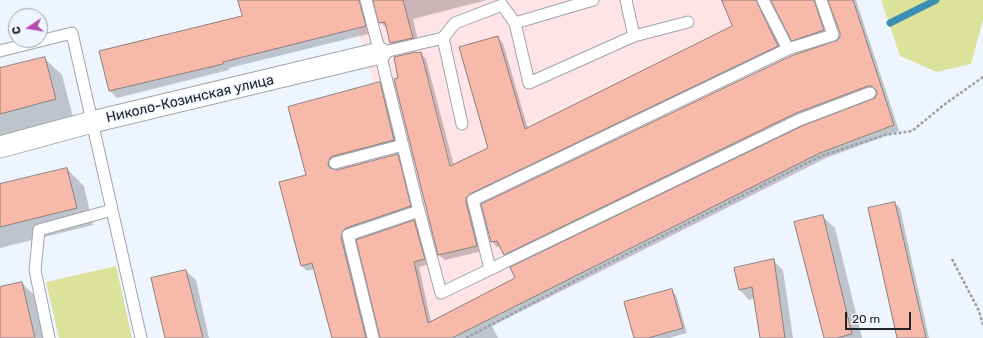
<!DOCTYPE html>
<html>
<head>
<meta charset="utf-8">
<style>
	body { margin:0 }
	#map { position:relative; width:983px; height:338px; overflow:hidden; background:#eff5ff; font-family:Rubik,sans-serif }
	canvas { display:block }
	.north { position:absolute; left:8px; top:8px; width:40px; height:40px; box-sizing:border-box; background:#eff5ff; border:1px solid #9da1a9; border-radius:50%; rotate:258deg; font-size:11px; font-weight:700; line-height:16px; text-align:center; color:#212327 }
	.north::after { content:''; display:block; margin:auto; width:14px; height:18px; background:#b74bac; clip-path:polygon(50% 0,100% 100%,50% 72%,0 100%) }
	.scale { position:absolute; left:845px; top:312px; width:66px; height:18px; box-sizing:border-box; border:2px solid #212327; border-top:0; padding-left:5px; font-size:12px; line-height:14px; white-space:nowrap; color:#212327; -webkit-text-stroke:3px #eff5ff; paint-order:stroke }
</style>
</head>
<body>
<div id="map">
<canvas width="983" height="338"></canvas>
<div class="north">С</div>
<div class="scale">20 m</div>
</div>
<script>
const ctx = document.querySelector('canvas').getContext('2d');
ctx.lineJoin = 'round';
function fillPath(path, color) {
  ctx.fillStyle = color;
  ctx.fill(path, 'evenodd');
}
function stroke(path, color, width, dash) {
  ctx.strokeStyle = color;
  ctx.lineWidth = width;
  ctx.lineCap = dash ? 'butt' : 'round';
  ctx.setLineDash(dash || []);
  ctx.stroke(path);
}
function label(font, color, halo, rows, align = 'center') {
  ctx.font = font + ' Rubik,sans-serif';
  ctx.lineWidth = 3.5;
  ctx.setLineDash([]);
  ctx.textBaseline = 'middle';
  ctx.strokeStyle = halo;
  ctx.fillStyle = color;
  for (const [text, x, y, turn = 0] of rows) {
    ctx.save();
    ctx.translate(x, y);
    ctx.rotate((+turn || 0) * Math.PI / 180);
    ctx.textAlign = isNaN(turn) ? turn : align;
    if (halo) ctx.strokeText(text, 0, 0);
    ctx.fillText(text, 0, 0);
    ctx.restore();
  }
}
fillPath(new Path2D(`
	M238,0h615l41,125 -74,28 -368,185h-120l-20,-74 -11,2 -22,-84 27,-7 -18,-68 86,-23 -17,-56 -106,27z`), '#fee3e7');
fillPath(new Path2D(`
	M881,0h102v20l-12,44 -34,8 -37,-16z
	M116,266l16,72h-73l-13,-56z`), '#dbe29a');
fillPath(new Path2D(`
	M267,0h104l1,33 -143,35v2l-112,28 -7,-7 133,-74z
	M374,0h113l-74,19 6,26 -21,5 -7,-7 -3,-14 -8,-7z
	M723,0h42l18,51 -308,148 7,52 -37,9 -6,-5 -44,-175 4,-2 18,-24 3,-1 6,6 28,107 35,-18 8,-111 6,6 25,86 205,-102zM421,56l2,3 29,112 -1,1z
	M772,0h51l6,36 -31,10 -6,-6z
	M829,0h27l43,131 -73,27 -334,168 6,12h-118l34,-117 5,6 10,37 -10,3 12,55 446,-224v-6h-3l-364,168 -5,-6 -4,-8 -4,1 -5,-5 347,-202 2,-7z
	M44,58l18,17 11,42 -73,19v-67z
	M380,84l5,5 14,56 -64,19 -2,6 4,1 60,-16 6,5 13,52 -65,22 19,104h-37l-18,-69 -8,2 -5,-5 -22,-83 27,-7z
	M67,169l17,17 9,39 -93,23v-63z
	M895,203l5,5 29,130h-31z
	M822,216l13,12 27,110h-37z
	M773,260l10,10 10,68h-32l-6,-40 -6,2 -9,-10z
	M186,271l10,9 13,58h-43z
	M22,283l13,13 10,42h-45v-50z
	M671,290l5,5 11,38 -18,5h-34z`), '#0003');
stroke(new Path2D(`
	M890,23l46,-23`), '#3c8eb3', 7);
const building = new Path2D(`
	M238,0h121l7,26 -143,36v2l-114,27 -10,-40 143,-35z
	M373,0h30l10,38 -23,5 -5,-21 -6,1z
	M722,0h34l22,46 -308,148 -4,4v4l11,44 -39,9 -44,-176 4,-1 -4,-21 22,-5 1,1 4,-1 29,114 38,-18 -29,-101 39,-11 27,93 207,-103z
	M771,0h43l10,30 -32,11z
	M828,0h25l41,125 -74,28 -368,185h-72l-24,-98 58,-20 11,39 -11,3 14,61 87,-45 -5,-11 292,-141 73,-28 2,-4 -1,-4 -5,-4h-3l-72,27 -292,142 -7,-14 -6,1 -10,-38 310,-148 47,-16 2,-3v-4z
	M45,57l11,42 -56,15v-46z
	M380,82l14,58 -61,16 -3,2 -2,6 2,4 7,2 61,-16 13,52 -65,22 -3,3 -2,6 25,101h-34l-20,-75 -11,3 -22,-84 27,-7 -18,-68z
	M67,168l10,40 -77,19v-43z
	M895,202l31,136h-29l-29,-130z
	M823,215l29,119 -15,4h-13l-30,-116z
	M774,259l11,79h-25l-8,-51 -13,3 -5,-22z
	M186,270l17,68h-38l-14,-60z
	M22,282l13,56h-35v-51z
	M672,289l11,39 -35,10h-14l-10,-36z`);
fillPath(building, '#f7b9aa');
stroke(building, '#8b807d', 1);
const lane = new Path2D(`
	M366,0l14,53
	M626,0l8,36
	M763,0l25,49 45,-14 -12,-35
	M515,23l78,-23
	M443,38l12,-15 47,-18 13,18 14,60 105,-47 54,-14
	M0,51l72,-18 69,305
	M335,163l68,-18
	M419,211l-39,-158 63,-15 19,86
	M490,269l-17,-69 315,-151
	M373,337l-25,-102 71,-24 22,82 358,-173 71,-27
	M49,338l-14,-68 4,-40 73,-20`);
const street = new Path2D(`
	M0,147l92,-25 288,-69`);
stroke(lane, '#9fa5ad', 13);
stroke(street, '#9fa5ad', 23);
stroke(new Path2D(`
	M952,259l27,52 4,14
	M466,338l139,-73 216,-109 64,-21 27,-4 33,-27 38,-27`), '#9b9fa6', 2.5, [3, 2]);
stroke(lane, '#fff', 11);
stroke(street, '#fff', 21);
label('14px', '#212327', '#eff5ff', [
	["Николо-Козинская улица",190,99,-13]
]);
</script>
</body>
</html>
